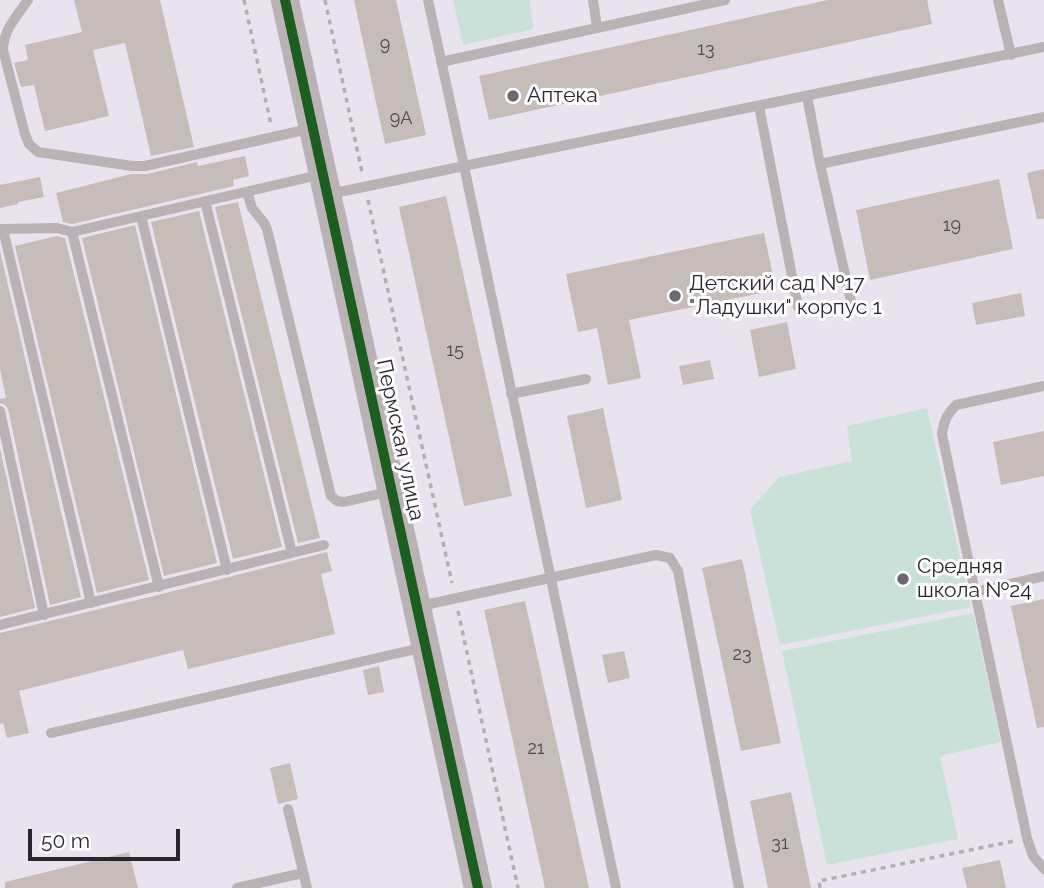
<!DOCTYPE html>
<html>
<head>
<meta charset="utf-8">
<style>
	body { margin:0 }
	#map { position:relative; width:1044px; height:888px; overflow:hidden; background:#e9e3ef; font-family:Raleway,sans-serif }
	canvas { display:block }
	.scale { position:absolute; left:28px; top:829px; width:152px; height:32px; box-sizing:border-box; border:4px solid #29252d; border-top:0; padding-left:9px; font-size:21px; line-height:24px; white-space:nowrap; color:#29252d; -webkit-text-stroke:5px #fff; paint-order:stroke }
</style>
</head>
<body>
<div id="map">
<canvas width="1044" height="888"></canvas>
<div class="scale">50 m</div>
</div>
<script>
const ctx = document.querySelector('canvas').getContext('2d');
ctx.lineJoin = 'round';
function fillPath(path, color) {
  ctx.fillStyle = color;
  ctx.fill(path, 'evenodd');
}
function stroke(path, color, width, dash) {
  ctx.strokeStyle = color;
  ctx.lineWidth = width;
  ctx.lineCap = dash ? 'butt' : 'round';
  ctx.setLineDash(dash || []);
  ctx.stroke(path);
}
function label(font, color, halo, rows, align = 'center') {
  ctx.font = font + ' Raleway,sans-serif';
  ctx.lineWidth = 6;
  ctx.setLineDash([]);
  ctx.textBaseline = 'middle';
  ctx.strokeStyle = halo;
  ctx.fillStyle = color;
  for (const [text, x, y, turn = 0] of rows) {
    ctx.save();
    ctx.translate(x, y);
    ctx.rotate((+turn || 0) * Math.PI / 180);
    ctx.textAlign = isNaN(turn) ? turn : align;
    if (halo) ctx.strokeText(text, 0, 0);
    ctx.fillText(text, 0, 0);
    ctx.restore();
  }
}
fillPath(new Path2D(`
	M453,0h76l5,29 -71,16z
	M927,408l44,199 -191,38 -30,-135 29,-33 73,-16 -5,-35z
	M973,613l28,129 -61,14 18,83 -131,26 -45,-214z`), '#cae1da');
fillPath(new Path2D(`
	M74,0h86l34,147 -43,9 -26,-113 -32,7 16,66 -64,15 -11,-46 -13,2 -7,-24 14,-3 -3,-15 57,-13z
	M354,0h42l30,135 -41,9z
	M828,0h99l5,24 -443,96 -10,-44z
	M245,156l4,20 -16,4 1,6 -162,38 -9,-2 -7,-29 75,-19h16l50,-12 1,4z
	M1044,169v50h-7l-10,-46z
	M40,177l4,20 -26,5v2l-18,4v-23z
	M999,179l14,70 -143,31 -14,-70z
	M446,196l66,300 -48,10 -65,-299z
	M238,202l82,336 -22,5 -83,-336z
	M199,211l83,336 -49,12 -82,-337z
	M135,225l82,338 -53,13 -82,-338z
	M764,233l12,57 -147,30 12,58 -33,7 -11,-57 -19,4 -12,-58z
	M57,236l8,2 84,342 -52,13 -82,-347z
	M0,251l81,346 -31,8 -42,-196 -3,-4 -5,-2v-4l6,-1 -6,-29z
	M1021,293l4,23 -49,9 -4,-22z
	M787,322l9,47 -37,8 -9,-47z
	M710,360l4,19 -31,6 -4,-19z
	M603,408l19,92 -36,8 -19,-92z
	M1044,431v45l-43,9 -8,-43z
	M0,448l35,160 -35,9z
	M327,552l5,19 -11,3 14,60 -147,35 -5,-19 -164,41 10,42 -22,5 -4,-15 -3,1v-91l162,-39z
	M742,559l39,184 -40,8 -39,-183z
	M1044,599v128l-7,1 -26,-122z
	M525,601l64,287h-44l-61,-278z
	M624,651l6,27 -22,5 -6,-28z
	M379,666l5,26 -16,3 -5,-25z
	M290,763l8,36 -20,5 -8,-36z
	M791,792l20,96h-43l-18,-87z
	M129,852l9,36h-133v-6z
	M1000,860l6,28h-39l-5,-20z`), '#c6bcb9');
stroke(new Path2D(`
	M244,0l27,125
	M325,0l37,172
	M368,200l84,383
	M458,611l60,277
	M820,888l-1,-7 195,-40`), '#b5adb3', 3.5, [5, 5]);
stroke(new Path2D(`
	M28,0c-11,16 -25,30 -25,50l22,84 4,10 9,8 94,14h13l168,-38
	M593,0l4,27
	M998,0l13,55
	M441,62l284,-62
	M807,96l13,68 31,137
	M759,106l39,201
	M820,164l224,-47
	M247,192l5,16 12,15 3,6 64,267 6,5 7,1 48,-11
	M330,194l134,-28 -36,-166
	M205,201l87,352
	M141,216l86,354
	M0,229l57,-1 15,4 251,-58
	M3,229l88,374
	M72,232l87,355
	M511,394l75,-15
	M0,411l44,204
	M1044,576l-69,16 52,246 6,18 11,13
	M975,592l-33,-158c2,-13 5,-20 14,-29l88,-19
	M420,606l236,-51 14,3 8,13 61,317
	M0,625l324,-80
	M51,733l374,-86
	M288,809l19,79
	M237,888l66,-15
	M616,888l-152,-722 580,-119`), '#bab2b5', 10);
stroke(new Path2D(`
	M285,0l193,888`), '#bab2b5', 28);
stroke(new Path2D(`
	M285,0l193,888`), '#1b5e20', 10);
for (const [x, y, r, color] of [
	[513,96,7,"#6c6871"],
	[675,296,7,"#6c6871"],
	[903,579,7,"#6c6871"]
]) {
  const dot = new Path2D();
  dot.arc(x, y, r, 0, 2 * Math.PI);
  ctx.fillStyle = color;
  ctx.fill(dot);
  stroke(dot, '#fff', 2.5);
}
label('18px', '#504b50', null, [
	["9",385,45],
	["13",706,50],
	["9А",401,119],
	["19",952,226],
	["15",455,351],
	["23",742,655],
	["21",536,749],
	["31",780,844]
]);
label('21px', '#29252d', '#fff', [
	["Аптека",527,96],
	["Детский сад №17",689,284],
	["\"Ладушки\" корпус 1",689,308],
	["Средняя",917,567],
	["школа №24",917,591]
], 'left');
label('21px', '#29252d', '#fff', [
	["Пермская улица",400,440,78]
]);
</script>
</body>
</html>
